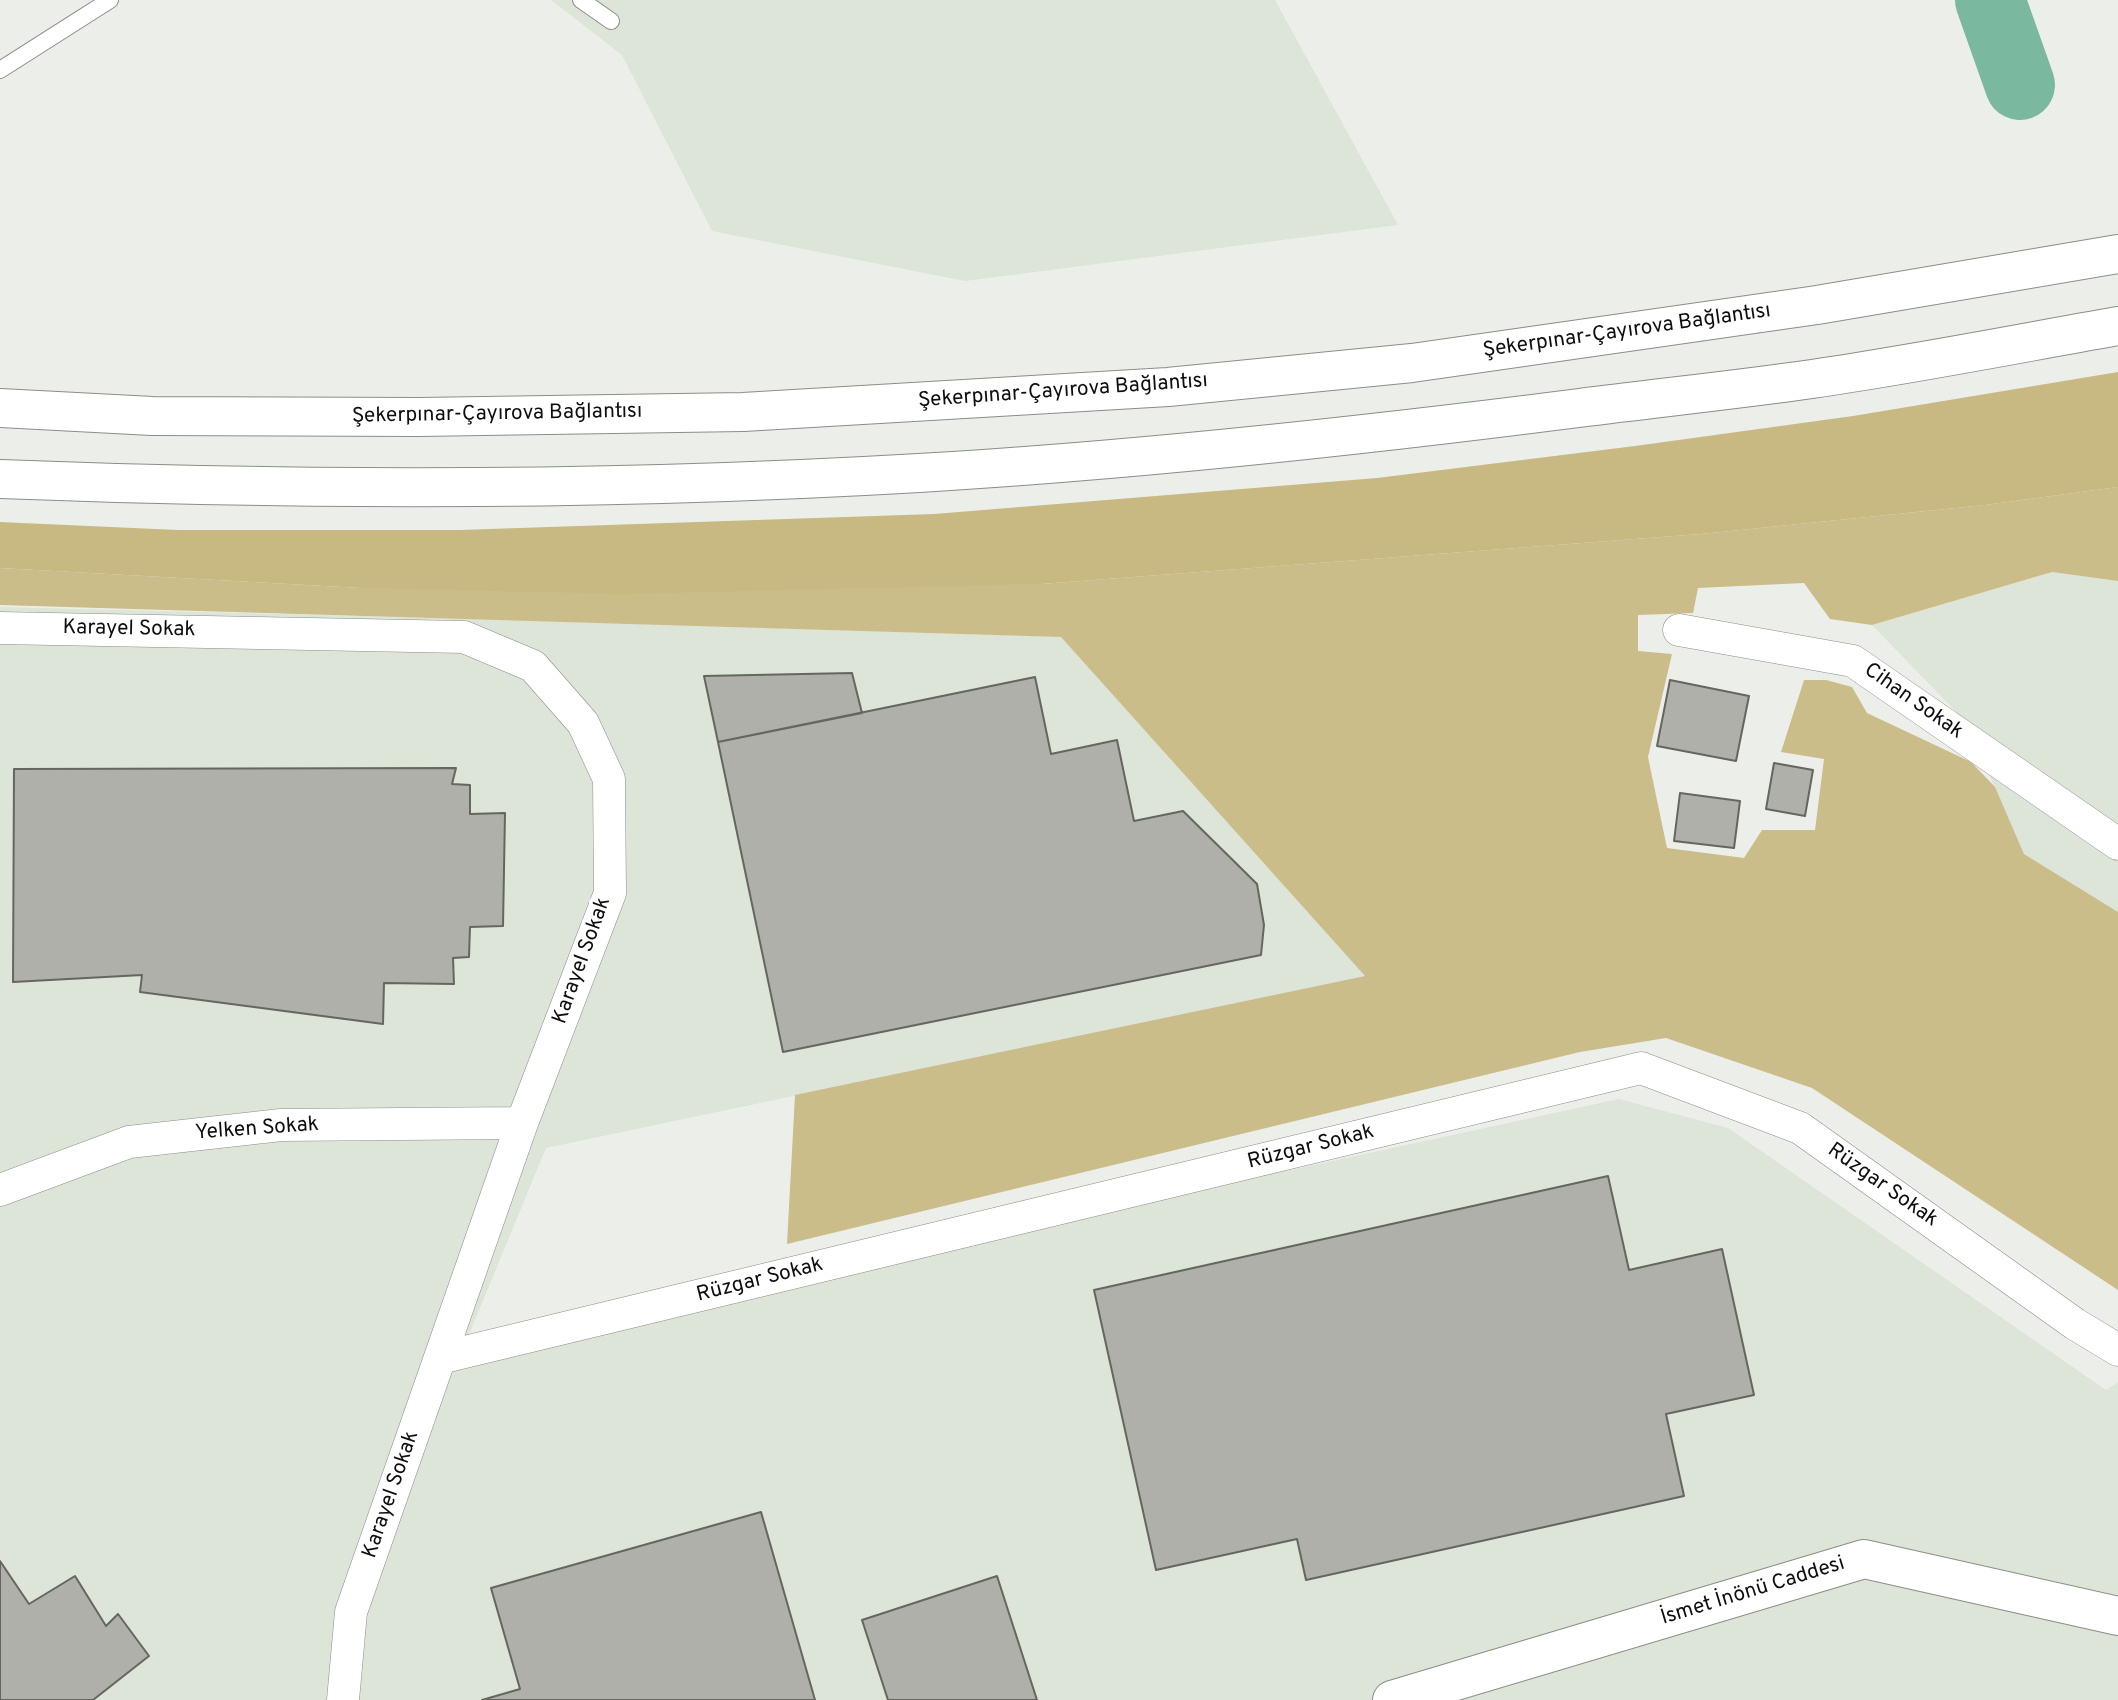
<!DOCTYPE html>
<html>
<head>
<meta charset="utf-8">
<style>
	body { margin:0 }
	canvas { display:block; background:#ecefe9 }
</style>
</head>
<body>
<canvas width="2118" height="1700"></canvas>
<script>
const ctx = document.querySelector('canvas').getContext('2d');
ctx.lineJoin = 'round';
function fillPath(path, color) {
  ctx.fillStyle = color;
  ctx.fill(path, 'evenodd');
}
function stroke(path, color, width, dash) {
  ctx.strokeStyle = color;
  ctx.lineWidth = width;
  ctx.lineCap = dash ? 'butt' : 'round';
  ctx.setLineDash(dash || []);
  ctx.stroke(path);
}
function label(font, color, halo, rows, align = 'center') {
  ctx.font = font + ' Overpass,sans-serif';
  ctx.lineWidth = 7;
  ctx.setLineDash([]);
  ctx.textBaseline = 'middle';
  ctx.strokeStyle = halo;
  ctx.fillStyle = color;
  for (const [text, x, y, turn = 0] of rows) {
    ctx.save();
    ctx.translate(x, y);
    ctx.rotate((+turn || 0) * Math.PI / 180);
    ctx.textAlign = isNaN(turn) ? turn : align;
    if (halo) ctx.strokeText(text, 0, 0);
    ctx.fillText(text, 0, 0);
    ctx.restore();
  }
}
fillPath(new Path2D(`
	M551,0h724l123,225 -433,56 -253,-50 -90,-176z
	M2052,572l66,9v331l-94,-58 -58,-132 -94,-97z
	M0,607l559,14 502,16 304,339 -819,172 -83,201 1156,-250 109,29 378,262 12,-8v318h-2118z`), '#dde4d8');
fillPath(new Path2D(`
	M2118,487v94l-66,-9 -180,53 -42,-6 -26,-36 -106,5 -5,25 -55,2v36l34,3 -24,103 19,91 77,10 18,-28h53l9,-71 -43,-7 23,-72h22l26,7 15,26 104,49 24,25 29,67 94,58v378l-306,-202 -146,-50 -86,14 -793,192 8,-149 570,-119 -304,-339 -1061,-32v-37l361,20 680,-4 660,-50 284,-29z`), '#cabd8a');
fillPath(new Path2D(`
	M2118,372v115l-133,18 -284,29 -660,50 -416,10 -264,-6 -361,-20v-46l178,8h282l474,-16 443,-36 258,-32 218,-30z`), '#c8b982');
stroke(new Path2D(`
	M1990,0l30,85`), '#7ab89f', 70);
const building = new Path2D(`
	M852,673l10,40 -144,29 -14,-66z
	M1035,677l16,77 66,-14 17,81 49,-10 74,73 7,41 -3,30 -478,97 -65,-310z
	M1670,680l79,16 -13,65 -79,-15z
	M1774,763l39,7 -8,46 -39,-7z
	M456,768l-4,16 18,1v29l35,-1 -2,113 -33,1 -1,30 -16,1 1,26 -70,-1 -1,41 -243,-32 2,-17 -129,7 1,-213z
	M1680,793l60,8 -6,47 -60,-7z
	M1608,1176l21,94 93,-21 32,146 -88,19 18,82 -378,84 -9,-41 -141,31 -62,-280z
	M761,1512l54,188h-333l38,-11 -29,-101z
	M0,1561l29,43 46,-28 31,50 12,-12 31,42 -56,44h-93z
	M997,1576l40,124h-149l-26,-80z`);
fillPath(building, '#afb0aa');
stroke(building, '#666661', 2);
const service = new Path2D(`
	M581,0l30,21
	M0,70l110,-70`);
const minor = new Path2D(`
	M0,628l464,9 69,29 50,57 26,56 1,114 -88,230 -171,489 -8,88
	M1679,630l174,31 265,183
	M0,1190l129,-48 152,-17 241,-2
	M440,1358l1201,-290 159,60 275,196 43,26`);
const tertiary = new Path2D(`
	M1392,1700l472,-141 254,57`);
const motorway = new Path2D(`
	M0,408l152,8 267,1 324,-5 425,-25 244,-24 405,-58 301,-51
	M0,479c306,12 613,12 919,-6 221,-13 441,-37 660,-65 78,-10 156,-18 233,-29 103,-15 204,-35 306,-53`);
stroke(service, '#8b8e88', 18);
stroke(minor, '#8b8e88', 33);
stroke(tertiary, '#8b8e88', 40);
stroke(motorway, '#8b8e88', 40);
stroke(service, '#fff', 16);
stroke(minor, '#fff', 32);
stroke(tertiary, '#fff', 38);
stroke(motorway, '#fff', 38);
label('21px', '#0e0f0d', '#fff', [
	["Şekerpınar-Çayırova Bağlantısı",1627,332,-8],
	["Şekerpınar-Çayırova Bağlantısı",1063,392,-4],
	["Şekerpınar-Çayırova Bağlantısı",497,415,-1],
	["Karayel Sokak",129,630,1],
	["Cihan Sokak",1913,702,35],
	["Karayel Sokak",583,961,-70],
	["Yelken Sokak",257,1130,-4],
	["Rüzgar Sokak",1311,1148,-14],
	["Rüzgar Sokak",1882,1186,35],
	["Rüzgar Sokak",760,1281,-14],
	["Karayel Sokak",392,1495,-71],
	["İsmet İnönü Caddesi",1753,1592,-17]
]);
</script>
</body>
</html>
